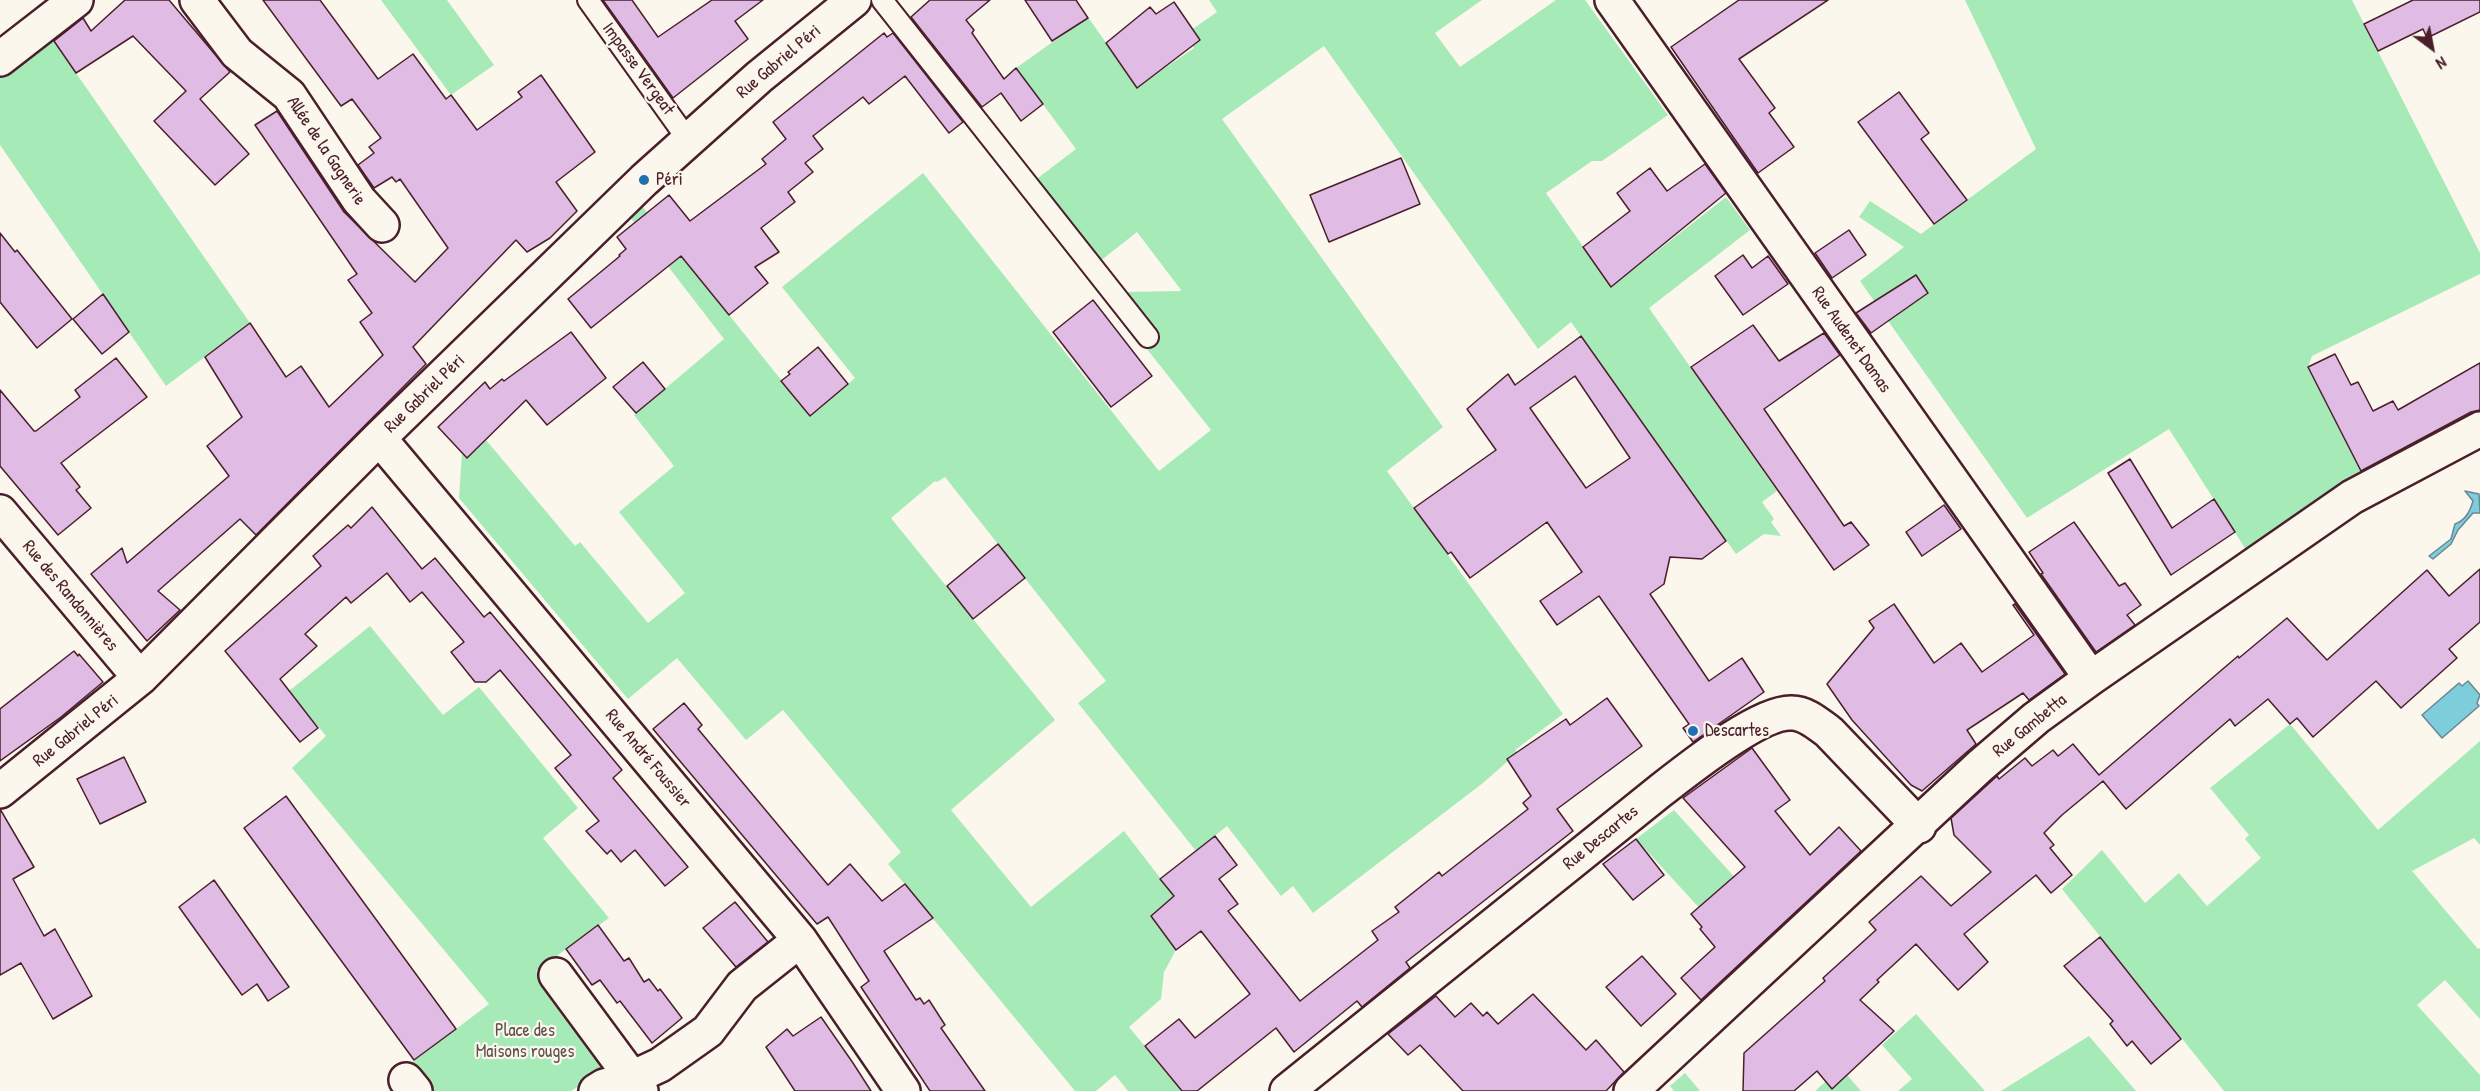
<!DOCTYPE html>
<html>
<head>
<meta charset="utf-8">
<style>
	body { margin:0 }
	#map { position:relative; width:2480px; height:1091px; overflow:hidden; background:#fbf7ec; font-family:"Patrick Hand",sans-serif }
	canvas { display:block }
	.north { position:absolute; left:2402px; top:18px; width:60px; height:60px; -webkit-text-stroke:4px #fbf7ec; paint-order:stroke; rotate:148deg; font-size:16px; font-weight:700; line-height:24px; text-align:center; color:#4a1f2b }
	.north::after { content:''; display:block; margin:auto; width:21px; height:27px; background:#4a1f2b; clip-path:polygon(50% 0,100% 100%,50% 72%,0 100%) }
</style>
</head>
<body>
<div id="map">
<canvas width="2480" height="1091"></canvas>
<div class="north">N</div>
</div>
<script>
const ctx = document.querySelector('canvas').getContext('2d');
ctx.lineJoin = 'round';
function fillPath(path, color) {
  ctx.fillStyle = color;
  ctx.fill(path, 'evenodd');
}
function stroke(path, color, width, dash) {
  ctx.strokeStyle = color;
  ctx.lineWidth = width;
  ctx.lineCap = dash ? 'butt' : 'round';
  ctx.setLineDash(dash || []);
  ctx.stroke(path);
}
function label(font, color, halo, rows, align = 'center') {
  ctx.font = font + ' "Patrick Hand",sans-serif';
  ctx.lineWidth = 4.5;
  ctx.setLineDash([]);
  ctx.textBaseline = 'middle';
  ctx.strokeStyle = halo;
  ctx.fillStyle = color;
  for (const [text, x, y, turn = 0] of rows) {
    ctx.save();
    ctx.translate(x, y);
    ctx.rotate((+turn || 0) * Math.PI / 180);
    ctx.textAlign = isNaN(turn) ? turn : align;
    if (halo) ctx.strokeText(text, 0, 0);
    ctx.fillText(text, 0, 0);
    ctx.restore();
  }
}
fillPath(new Path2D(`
	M381,0h66l47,65 -43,30z
	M1209,0h273l-47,33 25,34 96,-67h29l83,115 -66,46h-10l-46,32 65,94 115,-90 24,33 -101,78 128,183 -15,11 12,17 -3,3 10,14 -17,-2 -28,20 -165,-232 -33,27 -214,-303 -102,73 221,308 -56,44 176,243 -48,36 2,3 -34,30 -170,130 -20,-27 -12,10 -54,-70 -31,25 -118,-148 28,-22 -161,-204 -8,5 -2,-1 -44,37 164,202 -104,90 80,97 93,-76 50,65 -23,20 25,34 -12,22 -3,27 -32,28 53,64h-54l-13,-16 -19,16h-21l-187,-227 13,-12 -118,-142 -37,30 -69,-82 -49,41 -169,-201 3,-45 5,5 19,-18 89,106 5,-4 68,81 37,-30 -66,-81 55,-46 -40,-51 90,-76 -94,-122 12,-11 168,210 45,-38 -73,-91 141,-114 236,298 52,-41 -163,-206 -14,-43 42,-32 -60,-81 72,-51 49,70 57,-39 -10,-13 33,-23zM1137,232l44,58 -1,1 -58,1 -23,-30z
	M1965,0h387l128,253v21l-168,82 -4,11 55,107 -115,79 -79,-124 -142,89 -167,-237 44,-34 -45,-30 11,-16 51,33 115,-85z
	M53,40l197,283 -84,63 -166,-241v-67z
	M370,626l73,89 36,-28 99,121 -35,30 66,80 -73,53 72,97 -37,23h-141l-20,-27 79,-60 -197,-236 34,-32 -37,-45z
	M2290,724l88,106 102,-89v104l-6,-7 -62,33 66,78 2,-1v71l-35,-39 -28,25 63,70v16h-256l-162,-202 40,-39 43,53 34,-30 28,33 54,-48 -16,-19 4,-4 -39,-47z
	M1674,810l109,121 -34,31 -113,-123z
	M1916,1014l69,77h-87l14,-12 -30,-34z
	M2089,1036l47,55h-135z
	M1841,1068l20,23h-46z
	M1685,1073l15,18h-26l-4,-5z`), '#a6ebb7');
const water = new Path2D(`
	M2465,491l14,3 1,19h-7l-15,17 -7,14 -18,15 -4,-3 22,-17 4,-15c11,-4 15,-13 18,-23z
	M2468,681l12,14 -3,8 2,3 -37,32 -20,-23 37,-32 3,3z`);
fillPath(water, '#7ecddb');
stroke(water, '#698795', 1.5);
const building = new Path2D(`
	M125,0h44l61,72 -30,27 49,55 -34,31 -61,-64 32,-30 -53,-55 -57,37 -22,-32 29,-23 8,13z
	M263,0h57l58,79 35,-25 33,45 5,-4 26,35 45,-33 -4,-5 23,-17 54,77 -39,30 21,29 -27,27 -23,14 -11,-12 -103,107 13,17 -170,171 -16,-16 -82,72 22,19 -33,31 -56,-67 31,-26 5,15 102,-87 -22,-30 35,-29 -37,-60 45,-34 36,54 15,-11 28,41 54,-52 -23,-33 12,-9 -24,-33 9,-6 -102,-149 22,-14 67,101 71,70 33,-34 -48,-69 -4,3 -4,-5 -18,11 -16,-23 16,-12 -5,-6 12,-9 -29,-39 -11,7z
	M603,0h29l26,37 54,-37h51l-28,21 13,18 -75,59z
	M930,0h60l-24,20 8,10 -2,3 32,46 12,-11 27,36 -22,17 -20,-28 -19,14 -71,-90z
	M1025,0h51l12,18 -36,23z
	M1739,0h89l-89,59 36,49 -6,5 25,34 -36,26 -87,-126z
	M2413,0h67v12l-53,26 -4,-9 -45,22 -14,-27z
	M1174,2l26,38 -63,48 -31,-45 44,-36 6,7z
	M884,33l3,4 6,-4 70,89 -14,11 -44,-57 -36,28 -6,-7 -50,39 10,13 -18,14 8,9 -25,20 7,10 -34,26 18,24 -24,15 13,16 -39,32 -48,-59 -90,72 -23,-29 52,-43 -1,-1 7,-6 -9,-12 52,-42 21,26 76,-57 -4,-5 24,-20 -13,-17z
	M1899,92l30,41 -8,6 46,61 -33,24 -76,-102z
	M1401,158l19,46 -91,38 -19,-47z
	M1705,164l21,29 -115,94 -28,-40 47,-36 -13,-18 33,-25 17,23z
	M1849,230l17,25 -34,23 -17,-25z
	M0,233l15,19 2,-2 55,69 -35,29 -37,-46z
	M1743,255l9,13 16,-12 20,28 -45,31 -28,-39z
	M1916,275l12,18 -57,40 -15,-20z
	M103,294l26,38 -27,22 -29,-35z
	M1093,300l59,76 -41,31 -58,-75z
	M1753,325l26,36 45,-28 16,22 -76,54 80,117 7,-4 18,23 -35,25 -143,-203z
	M571,332l35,46 -59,47 -21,-25 -59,58 -29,-31 47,-45 5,7 12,-10 2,2z
	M1581,336l145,205 -24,18 -32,-2 -6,27 -14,10 59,87 33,-23 22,34 -71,50 -10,-14 6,-4 -90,-128 -42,29 -17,-24 42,-29 -35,-50 -77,56 -19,-26 -3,2 -34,-46 82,-58 -29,-41 41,-35 7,11zM1575,376l55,82 -44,30 -56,-80z
	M818,347l30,37 -38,32 -29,-35 9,-7 -2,-2z
	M2335,354l16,31 7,-3 15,29 20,-10 5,9 82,-47v47l-9,2 -110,59 -53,-104z
	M116,358l31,39 -86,66 19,24 -4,3 15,18 -33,27 -58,-69v-76l34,41h2l44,-34 -5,-7z
	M643,362l22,27 -29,24 -23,-26z
	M2130,459l42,69 42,-29 21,33 -64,43 -63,-102z
	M1944,505l17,24 -39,27 -16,-24z
	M372,507l50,62 13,-11 49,59 6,-5 132,158 -9,8 75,89 -23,19 -30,-36 -14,12 -10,-12 -4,4 -21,-23 13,-10 -44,-53 16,-13 -71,-85 -14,12h-11l-24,-30 13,-10 -42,-50 -12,10 -23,-29 -36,30 -5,-6 -41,37 12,12 -37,33 38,49 -18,14 -75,-91 96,-85 -8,-10 35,-31 3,3z
	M2074,522l45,64 6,-3 16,22 -14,10 8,10 -39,27 -55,-78 2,-1 -14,-21z
	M998,544l27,34 -52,41 -26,-33z
	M2480,569v53l-31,27 8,9 -56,50 -25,-27 -63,56 -16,-19 -7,6 -22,-25 -33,27 -5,-7 -104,90 -23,-28 -41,34 -18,18 10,12 -4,3 22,27 -21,18 -15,-18 -72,59 24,28 -30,28 -42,-46 -39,36 2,2 -19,18 34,31 -62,58 -15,-18 -23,20h-51l1,-38 81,-72 -2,-3 53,-48 -7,-8 52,-46 30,30 40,-34 -37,-37 -3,-17 46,-42 2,3 26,-21 7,8 21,-16 5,6 15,-12 26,31 139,-119 1,2 48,-40 40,42 100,-90 22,26z
	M1894,604l40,59 27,-20 21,29 52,-37 -21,-30 2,-1 50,70 -36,26 -6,-7 -56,37 9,14 -54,47 -11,-6 -59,-65 -25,-36 47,-56 -5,-7z
	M74,651l4,5 1,-2 24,28 -42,35 -61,44v-52z
	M1607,698l35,48 -85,63 16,22 -167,131 4,6 -48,39 -5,-6 -63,51 -18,-24 -79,63h-15l-37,-45 34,-27 16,19 55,-44 -49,-63 -25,19 -25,-34 23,-20 -14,-17 55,-43 22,29 -18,14 19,25 -10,7 72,90 78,-61 -6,-9 27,-19 -4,-5 44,-35 3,4 86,-67 -5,-6 8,-7 -24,-37 59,-40 4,6z
	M684,703l18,22 -4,4 130,156 22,-21 32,37 23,-17 28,34 -49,33 32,49 4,-2 4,6 5,-4 16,25 -4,3 44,63h-55l-69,-104 8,-6 -41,-64 -11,7 -164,-195z
	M1752,748l38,52 -15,11 35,44 29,-28 22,24 -160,149 -20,-22 34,-31 -15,-18 2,-2 -11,-13 54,-47 -62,-69z
	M124,757l22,45 -46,22 -23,-45z
	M286,796l170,233 -42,31 -170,-232z
	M0,809l34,58 -21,12 31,57 11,-7 37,67 -39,23 -32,-56 -21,12z
	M1636,839l28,36 -31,25 -30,-36z
	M214,880l75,107 -21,14 -11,-17 -15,11 -63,-88z
	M735,902l33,40 -32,25 -33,-39z
	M598,925l26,36 5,-3 15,24 5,-3 9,12 2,-2 22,29 -30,25 -32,-42 -3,2 -17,-23 -8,5 -26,-36z
	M2100,937l81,102 -30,25 -19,-23 -5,5 -17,-22 3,-3 -49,-55z
	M1642,956l34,38 -35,32 -35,-39z
	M1533,994l53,56 10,-10 28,32 -18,19h-143l-43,-46 -12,10 -20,-21 48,-38 19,21 16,-14 12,13 4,-4 11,12z
	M821,1017l32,46 18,28h-76l-29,-44 21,-18 6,7z`);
fillPath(building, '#e0bbe4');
stroke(building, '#4a1f2b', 1.5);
const lane = new Path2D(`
	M588,0l100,140
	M882,0l266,337`);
const street = new Path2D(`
	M197,0l40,53 52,42 70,105 23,25
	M1612,0l479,678
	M0,59l76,-59
	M379,438l421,502 103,151
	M0,512l140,166
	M0,791l140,-113 239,-240 265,-258 115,-103 95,-77
	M556,975l76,103 -28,8 -8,5
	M406,1080l9,11
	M641,1091l-9,-13 28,-13 48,-34 34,-45 58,-46
	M1287,1091l373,-300c27,-21 100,-80 132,-78 14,0 26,11 37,19l90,94
	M1631,1091l349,-325 56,-48 55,-40 261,-181 128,-68`);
stroke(lane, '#4a1f2b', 24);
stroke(street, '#4a1f2b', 38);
stroke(lane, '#fbf7ec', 20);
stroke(street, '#fbf7ec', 33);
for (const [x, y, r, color] of [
	[644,180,6,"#1f6fb2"],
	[1693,731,6,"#1f6fb2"]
]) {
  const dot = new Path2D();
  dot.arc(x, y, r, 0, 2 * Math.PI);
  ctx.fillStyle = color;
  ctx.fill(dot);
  stroke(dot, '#fbf7ec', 2);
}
label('18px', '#4a1f2b', '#fbf7ec', [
	["Rue Gabriel Péri",779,62,-40],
	["Impasse Vergeat",638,69,54],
	["Allée de la Gagnerie",326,151,56],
	["Rue Audenet Damas",1851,340,55],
	["Rue Gabriel Péri",425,394,-44],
	["Rue des Randonnières",70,596,50],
	["Rue Gambetta",2030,726,-39],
	["Rue Gabriel Péri",76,731,-39],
	["Rue André Foussier",648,759,50],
	["Rue Descartes",1601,838,-39]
]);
label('18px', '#4a1f2b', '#fbf7ec', [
	["Péri",656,180],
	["Descartes",1705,731]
], 'left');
label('18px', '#61524e', '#fbf7ec', [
	["Place des",525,1031],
	["Maisons rouges",525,1052]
]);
</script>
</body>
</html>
